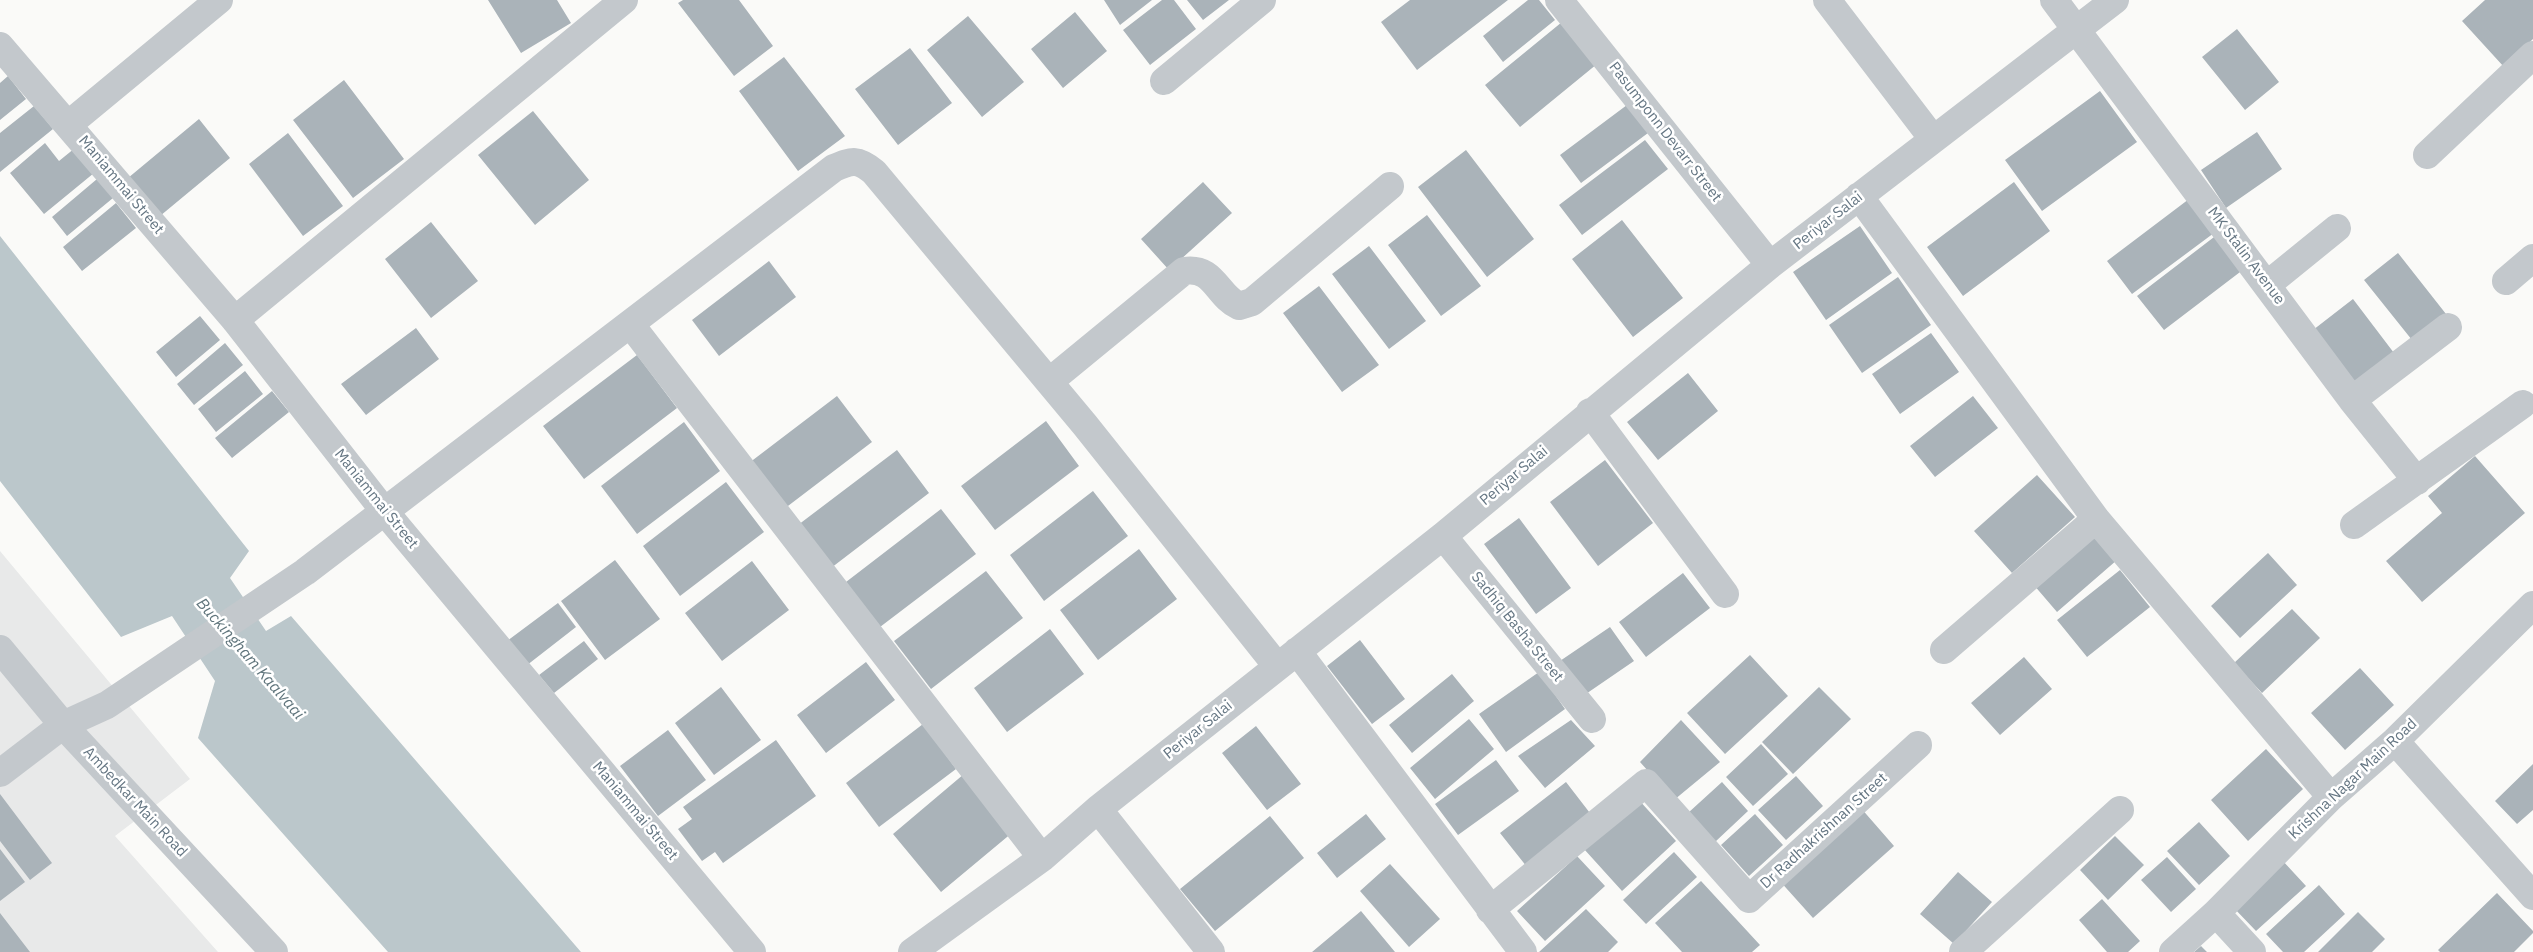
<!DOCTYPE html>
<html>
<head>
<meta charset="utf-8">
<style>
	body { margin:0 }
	canvas { display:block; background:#fafaf8 }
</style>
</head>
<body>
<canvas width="2533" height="952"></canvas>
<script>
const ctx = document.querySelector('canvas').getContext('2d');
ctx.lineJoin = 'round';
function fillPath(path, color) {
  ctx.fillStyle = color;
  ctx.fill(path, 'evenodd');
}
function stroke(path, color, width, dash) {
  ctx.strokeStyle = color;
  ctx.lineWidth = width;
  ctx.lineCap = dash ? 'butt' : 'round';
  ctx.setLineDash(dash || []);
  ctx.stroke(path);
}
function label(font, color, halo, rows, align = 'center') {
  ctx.font = font + ' "IBM Plex Sans",sans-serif';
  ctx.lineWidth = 5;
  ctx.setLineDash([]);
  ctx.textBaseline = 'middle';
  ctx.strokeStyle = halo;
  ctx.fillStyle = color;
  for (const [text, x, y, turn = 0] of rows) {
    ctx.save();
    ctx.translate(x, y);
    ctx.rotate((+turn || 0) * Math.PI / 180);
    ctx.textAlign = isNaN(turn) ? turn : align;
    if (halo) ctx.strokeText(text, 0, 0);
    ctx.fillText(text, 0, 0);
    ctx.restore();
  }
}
fillPath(new Path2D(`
	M0,551l190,228 -75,57 103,116h-218z`), '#e8e9e9');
fillPath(new Path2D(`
	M0,236l249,315 -19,27 36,53 25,-15 290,336h-193l-190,-214 17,-57 -43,-65 -51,21 -121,-156z`), '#bbc7cb');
fillPath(new Path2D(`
	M488,0h69l14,23 -50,30z
	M683,0h56l34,46 -39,30 -56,-73z
	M1104,0h48l-32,25z
	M1162,0h12l22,29 -46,36 -27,-35z
	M1187,0h42l-26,20z
	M1410,0h98l-91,70 -36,-48z
	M1528,0h11l16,20 -52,42 -20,-26z
	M2485,0h48v39l-29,28 -42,-46z
	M1075,12l32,39 -44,37 -32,-39z
	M968,16l56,66 -42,35 -55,-67z
	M1562,22l35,42 -77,63 -35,-42z
	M2237,29l42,53 -34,28 -43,-53z
	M910,48l42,55 -54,42 -43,-56z
	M784,57l61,79 -47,35 -59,-80z
	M8,76l18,23 -26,21v-37z
	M344,80l60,79 -51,39 -60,-78z
	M2100,91l37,51 -95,69 -37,-51z
	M1627,105l21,28 -67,50 -21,-28z
	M34,106l19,23 -53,43v-39z
	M533,111l56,69 -54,45 -57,-70z
	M199,119l31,39 -70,58 -32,-38z
	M2257,132l25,37 -56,39 -25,-38z
	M288,133l55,73 -40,30 -54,-72z
	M1645,140l23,29 -86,66 -23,-30z
	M45,143l14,18 16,-13 19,25 -50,41 -34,-41z
	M1466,150l68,89 -47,38 -69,-90z
	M97,179l16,19 -46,38 -15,-19z
	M1203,182l29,31 -63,57 -28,-31z
	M2014,182l36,49 -87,65 -36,-49z
	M2193,196l25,34 -86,64 -25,-33z
	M116,203l20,25 -54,43 -19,-24z
	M1427,215l54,71 -40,30 -53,-71z
	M1622,220l61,78 -50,39 -61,-78z
	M431,222l47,59 -47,37 -46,-59z
	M1860,226l32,47 -66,47 -33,-48z
	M2218,234l26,35 -80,61 -27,-34z
	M1369,246l57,75 -37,28 -57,-75z
	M2398,253l48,61 -34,26 -48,-60z
	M769,261l27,36 -77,59 -27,-36z
	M1898,277l33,48 -69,48 -33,-48z
	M1319,286l60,79 -37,27 -59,-79z
	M2353,299l41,54 -39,31 -42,-54z
	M200,316l20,24 -44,37 -20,-25z
	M416,328l23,31 -73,56 -25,-31z
	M1931,333l28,39 -59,42 -28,-40z
	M225,343l18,22 -49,40 -17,-21z
	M637,355l40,53 -93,71 -41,-53z
	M245,371l18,23 -47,38 -18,-23z
	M1688,373l30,38 -60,49 -31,-38z
	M272,391l17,21 -57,46 -17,-20z
	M837,396l35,46 -88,67 -35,-46z
	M1973,396l25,32 -63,49 -25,-31z
	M1046,421l33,45 -84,64 -34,-44z
	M684,422l36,49 -83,63 -36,-48z
	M897,450l32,43 -98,75 -33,-43z
	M2475,456l50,57 -103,89 -36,-41 56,-48 -14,-17z
	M1605,460l48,63 -55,43 -48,-64z
	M2037,475l38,42 -63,56 -38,-42z
	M726,482l38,50 -84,64 -37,-50z
	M1093,491l35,45 -84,65 -34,-46z
	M941,509l35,45 -96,73 -34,-45z
	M1519,518l52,70 -35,26 -52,-70z
	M2093,533l24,27 -60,52 -24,-28z
	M1139,549l38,50 -79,61 -38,-50z
	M2268,553l29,32 -57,53 -29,-32z
	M615,560l45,59 -55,41 -44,-59z
	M752,561l37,49 -67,51 -37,-48z
	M2120,570l30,37 -63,50 -30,-37z
	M986,571l37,47 -92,71 -37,-48z
	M1683,573l27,35 -64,49 -27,-35z
	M558,603l18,24 -54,42 -19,-25z
	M2292,609l28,29 -58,55 -28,-30z
	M1610,627l24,34 -54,37 -23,-35z
	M1050,629l34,45 -77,58 -33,-44z
	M1360,640l45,59 -33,25 -45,-58z
	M584,641l14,18 -44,34 -15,-18z
	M1750,655l38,41 -63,58 -38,-41z
	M2024,657l28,32 -52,46 -29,-32z
	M866,662l29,38 -69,53 -29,-38z
	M2360,668l34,37 -49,45 -34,-37z
	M1539,672l26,37 -59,43 -27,-38z
	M1452,674l22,27 -62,52 -23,-28z
	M721,687l40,53 -47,35 -39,-52z
	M1819,687l32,32 -58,55 -31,-32z
	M1469,719l25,30 -59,50 -25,-31z
	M1571,720l24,26 -50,42 -27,-32z
	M1681,720l39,42 -46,38 -34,-38z
	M923,724l33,45 -77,58 -33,-44z
	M1256,726l45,58 -34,26 -45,-57z
	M668,730l38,50 -48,36 -38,-50z
	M776,740l40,56 -93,67 -8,-11 -13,9 -24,-32 14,-10 -9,-12z
	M1761,744l27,30 -35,32 -27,-29z
	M2266,749l37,40 -55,52 -37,-41z
	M1496,760l23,31 -61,44 -23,-31z
	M2533,764v46l-16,14 -22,-23z
	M964,774l49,58 -72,60 -48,-58z
	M1796,776l27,30 -37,34 -28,-30z
	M1566,782l27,35 -66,50 -27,-34z
	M1722,782l26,29 -33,31 -27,-29z
	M0,794l52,69 -22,17 -30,-39z
	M1638,799l38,42 -54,50 -38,-42z
	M1860,807l34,39 -81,72 -35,-39z
	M1366,814l20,25 -49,39 -20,-25z
	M1755,814l28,31 -34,31 -28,-31z
	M1270,816l34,42 -89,73 -35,-42z
	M2199,822l31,34 -31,29 -32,-34z
	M2115,836l29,29 -36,35 -28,-30z
	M0,849l25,33 -25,19z
	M1674,852l23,25 -51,47 -23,-24z
	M1577,856l28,30 -60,55 -28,-30z
	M2167,857l29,32 -25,23 -30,-32z
	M2282,860l24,26 -50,45 -24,-25z
	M1390,864l50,55 -31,28 -49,-56z
	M1958,872l34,30 -38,42 -34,-30z
	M1701,881l59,64 -8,7h-70l-27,-29z
	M2319,885l26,29 -41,38h-21l-17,-18z
	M2497,893l36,38v2l-19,19h-74l-2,-2z
	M2102,899l38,42 -12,11h-21l-28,-32z
	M1586,909l32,33 -10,10h-69z
	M1361,911l34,41h-83z
	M2358,912l27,27 -13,13h-54z
	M0,913l30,39h-30z
	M2201,946l6,6h-13z`), '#aab3b9');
stroke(new Path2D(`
	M1559,0l211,265
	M1827,0l106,139
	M2054,0l298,400 65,81
	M0,46l235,274 150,192 367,440
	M1164,81l98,-81
	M69,124l150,-124
	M2427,155l106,-100
	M1859,196l237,323 235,278
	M2506,281l27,-23
	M2268,284l69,-56
	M235,320l389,-320
	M631,325l411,533
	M1050,381l134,-110c30,-5 33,25 55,35l13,-4 138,-116
	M2352,400l96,-73
	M1590,412l135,182
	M2354,525l169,-121
	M1443,536l149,183
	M0,649l63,76 211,227
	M1944,650l152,-131
	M1297,651l226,301
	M2395,741l138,155
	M0,773l63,-48 44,-20 198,-133 529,-404c19,-8 24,-9 40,4l211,253 192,241
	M1098,809l113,143
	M1490,910l156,-127 103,116 169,-154
	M2216,913l36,39
	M912,952l130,-94 56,-49 345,-273 327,-271 345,-265
	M1963,952l157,-142
	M2173,952l43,-39 115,-116 64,-56 138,-136`), '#c3c8cc', 28);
label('15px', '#657683', '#fff', [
	["Pasumponn Devarr Street",1665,132,52],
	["Maniammai Street",121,185,50],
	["Periyar Salai",1828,221,-38],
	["MK Stalin Avenue",2246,256,53],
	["Periyar Salai",1514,476,-40],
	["Maniammai Street",376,499,51],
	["Sadhiq Basha Street",1517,627,51],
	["Periyar Salai",1198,730,-39],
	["Krishna Nagar Main Road",2353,779,-43],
	["Ambedkar Main Road",135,802,47],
	["Maniammai Street",635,811,50],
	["Dr Radhakrishnan Street",1824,831,-42]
]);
label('italic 16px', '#60757c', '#fff', [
	["Buckingham Kaalvaai",250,659,49]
]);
</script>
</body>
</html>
